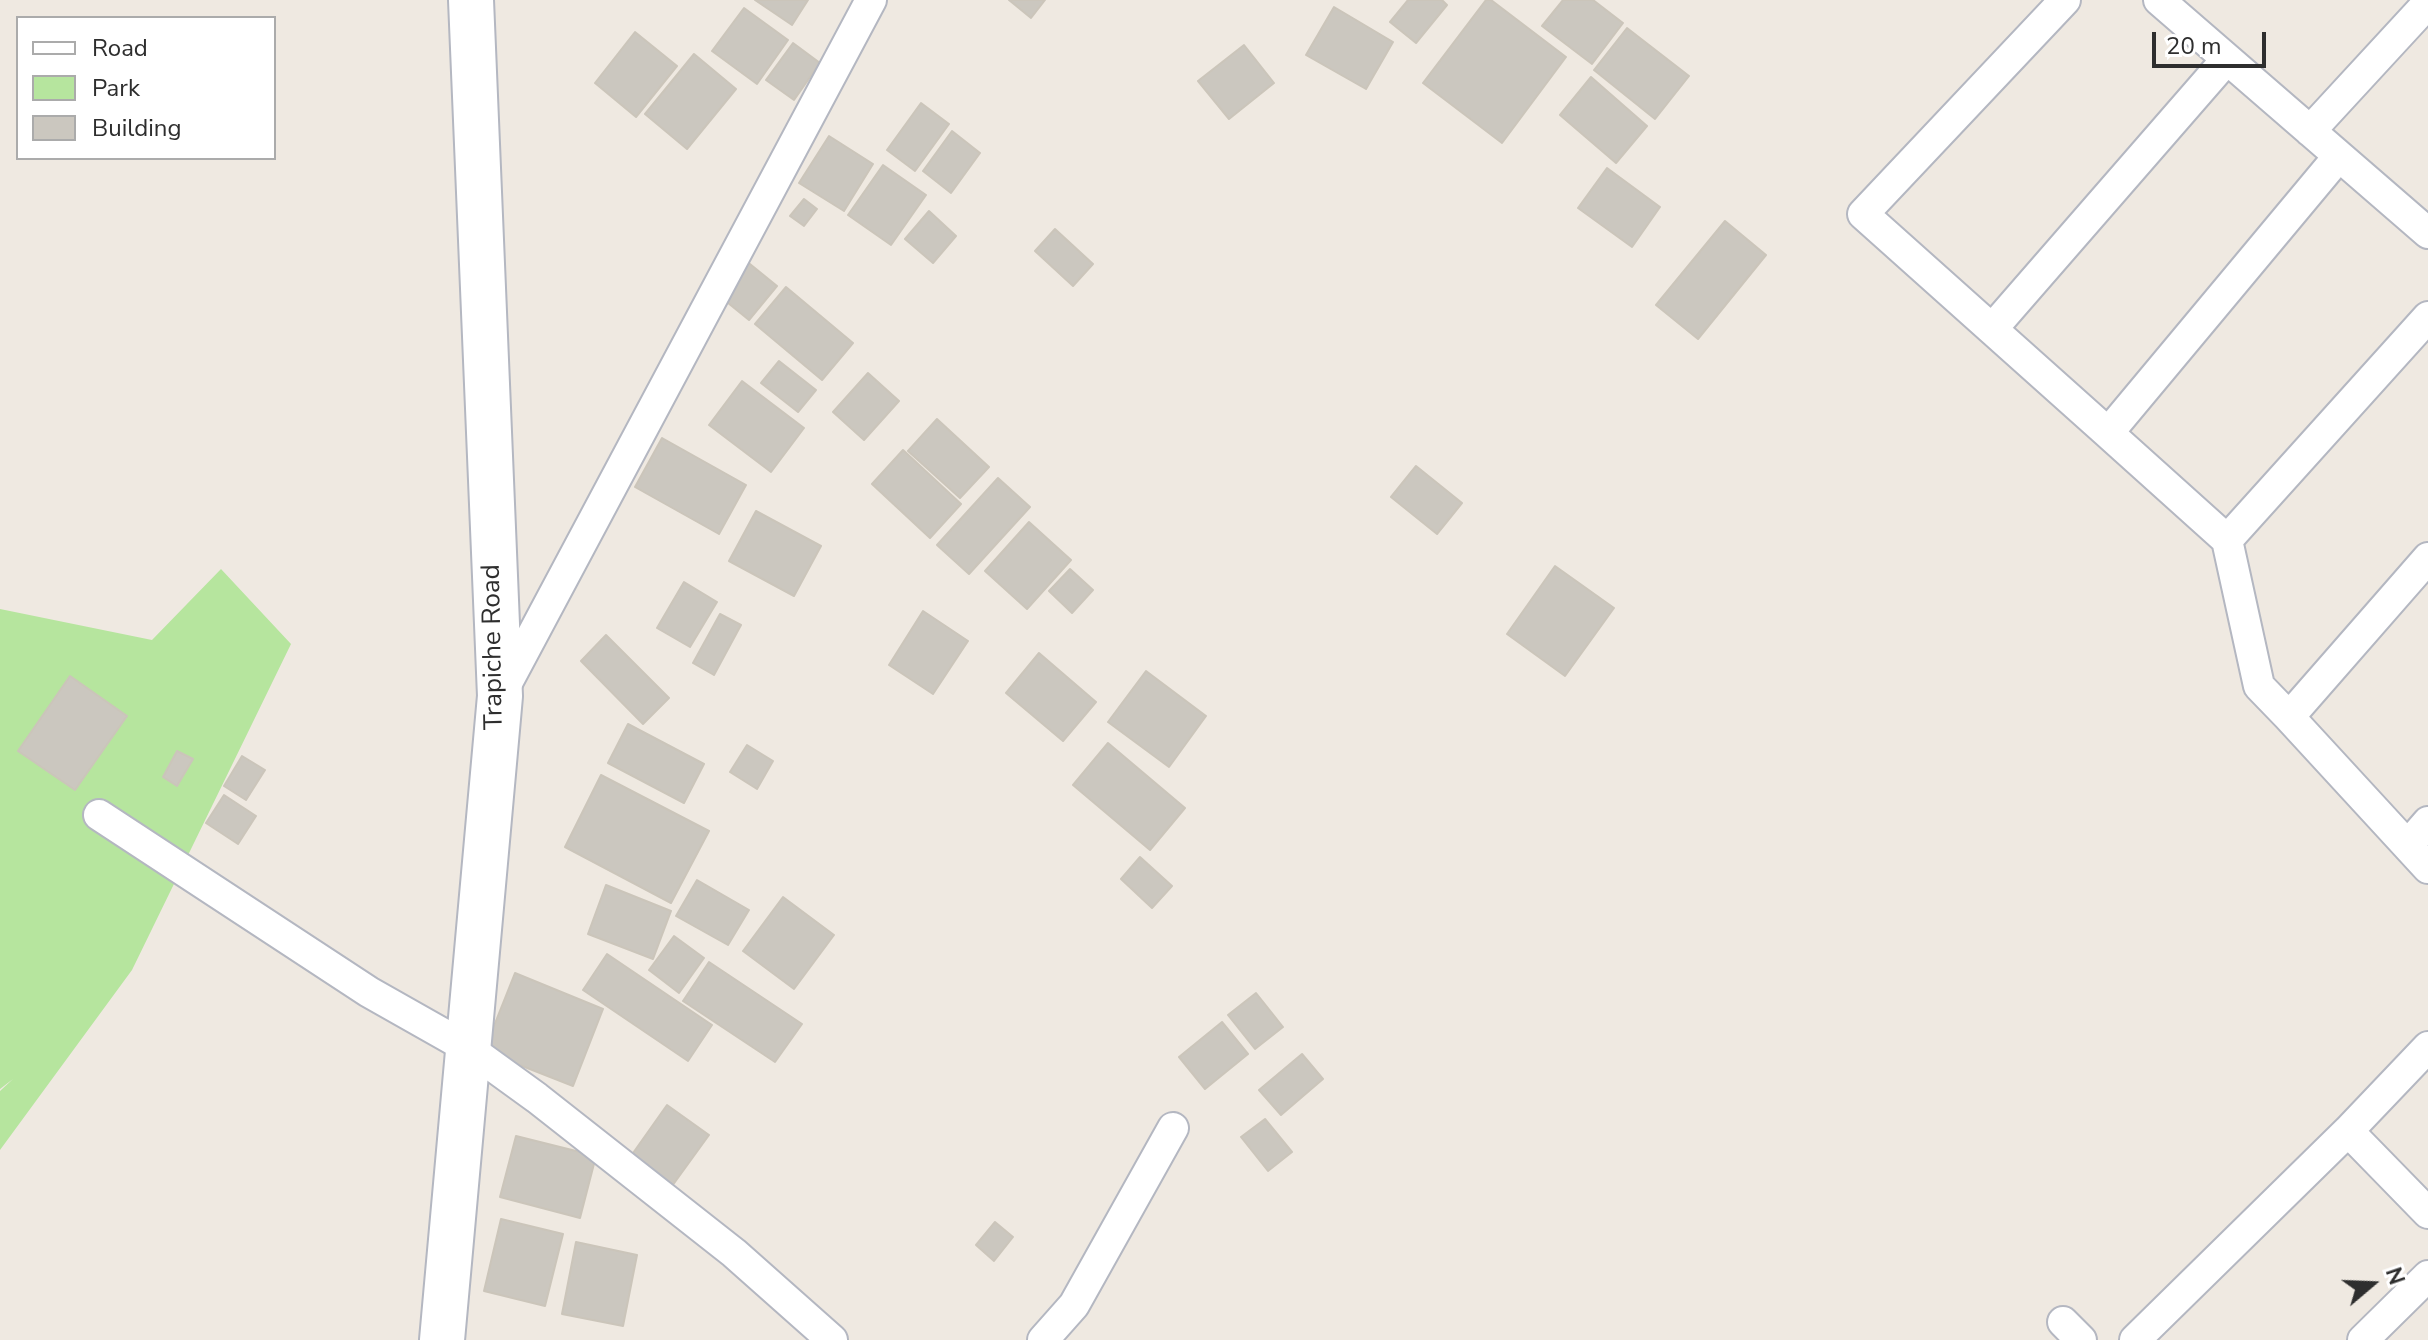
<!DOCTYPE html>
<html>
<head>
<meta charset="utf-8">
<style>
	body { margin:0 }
	#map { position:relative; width:2428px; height:1340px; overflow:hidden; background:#efe9e1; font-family:"Nunito Sans",sans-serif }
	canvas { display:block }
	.legend { position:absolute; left:16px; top:16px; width:260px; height:144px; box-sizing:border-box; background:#fff; border:2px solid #ababab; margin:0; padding:10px 14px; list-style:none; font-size:24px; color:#2e2e2e }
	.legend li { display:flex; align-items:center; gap:16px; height:40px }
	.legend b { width:40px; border:2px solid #ababab }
	.north { position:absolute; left:2332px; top:1244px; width:80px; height:80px; -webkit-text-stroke:6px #fff; paint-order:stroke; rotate:71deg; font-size:22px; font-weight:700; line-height:32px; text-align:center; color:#2e2e2e }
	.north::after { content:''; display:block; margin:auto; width:28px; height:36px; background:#2e2e2e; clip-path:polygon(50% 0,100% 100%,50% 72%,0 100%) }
	.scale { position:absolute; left:2152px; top:32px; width:114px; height:36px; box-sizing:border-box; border:4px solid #2e2e2e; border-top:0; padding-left:10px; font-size:24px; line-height:28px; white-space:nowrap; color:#2e2e2e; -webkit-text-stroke:6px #fff; paint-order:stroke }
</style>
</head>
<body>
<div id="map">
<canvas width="2428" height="1340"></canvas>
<ul class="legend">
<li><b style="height:10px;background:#fff"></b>Road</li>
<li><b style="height:22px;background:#b6e59e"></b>Park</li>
<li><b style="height:22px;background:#cbc7bf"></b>Building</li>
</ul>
<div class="north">N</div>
<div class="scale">20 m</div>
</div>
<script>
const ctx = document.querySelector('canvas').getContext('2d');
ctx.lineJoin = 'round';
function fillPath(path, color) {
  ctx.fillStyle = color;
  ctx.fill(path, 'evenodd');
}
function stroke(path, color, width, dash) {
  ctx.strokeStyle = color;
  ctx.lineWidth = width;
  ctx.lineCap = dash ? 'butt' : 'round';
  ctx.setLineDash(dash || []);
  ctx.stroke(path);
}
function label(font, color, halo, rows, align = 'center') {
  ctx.font = font + ' "Nunito Sans",sans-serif';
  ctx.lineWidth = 7;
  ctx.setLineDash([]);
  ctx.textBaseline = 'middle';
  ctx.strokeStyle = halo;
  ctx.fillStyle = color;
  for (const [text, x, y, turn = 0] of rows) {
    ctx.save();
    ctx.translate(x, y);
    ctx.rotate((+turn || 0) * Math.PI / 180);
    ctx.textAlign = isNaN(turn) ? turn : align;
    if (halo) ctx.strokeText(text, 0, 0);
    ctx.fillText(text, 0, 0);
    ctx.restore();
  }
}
fillPath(new Path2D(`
	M221,569l70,75 -159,326 -132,180v-59l13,-12 -13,10v-480l152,31z`), '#b6e59e');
const building = new Path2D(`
	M755,0h53l-16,25z
	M1009,0h36l-14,18z
	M1408,0h34l5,5 -31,38 -26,-21z
	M1486,0h5l75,57 -64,86 -79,-60z
	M1563,0h30l30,23 -31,41 -50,-38z
	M1334,7l59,35 -27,47 -60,-34z
	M744,8l44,32 -31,44 -45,-33z
	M1627,28l62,48 -34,43 -61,-49z
	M635,32l42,34 -41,51 -41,-34z
	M793,43l27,20 -26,37 -28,-20z
	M1244,45l30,38 -45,36 -31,-38z
	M694,54l42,35 -49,60 -42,-35z
	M1591,77l56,49 -31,37 -56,-48z
	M921,103l28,21 -34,47 -28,-21z
	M952,131l28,22 -29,40 -28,-22z
	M829,136l44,28 -29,47 -45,-28z
	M883,165l43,30 -35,50 -43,-30z
	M1607,168l53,39 -28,40 -54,-39z
	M804,199l13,10 -13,17 -14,-10z
	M929,211l27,25 -23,27 -28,-24z
	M1725,221l41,34 -68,84 -42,-34z
	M1055,229l38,35 -20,22 -38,-35z
	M745,260l32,26 -28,34 -32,-26z
	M786,287l67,56 -31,37 -67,-56z
	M779,361l37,29 -18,22 -37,-29z
	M868,373l31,28 -35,39 -31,-28z
	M742,381l62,47 -33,44 -62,-47z
	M937,419l52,48 -29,31 -52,-47z
	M662,438l84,47 -27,49 -84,-47z
	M903,450l58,54 -31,34 -58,-54z
	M1416,466l46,37 -25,31 -46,-37z
	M998,478l32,29 -61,67 -32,-29z
	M756,511l65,35 -27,50 -65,-35z
	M1029,522l42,38 -44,49 -42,-38z
	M1555,566l59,42 -49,68 -58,-42z
	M1070,569l23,21 -21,23 -23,-22z
	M684,582l33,20 -27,45 -33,-19z
	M923,611l45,30 -35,53 -44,-29z
	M720,614l21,11 -27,50 -21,-12z
	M606,635l63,63 -26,26 -62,-63z
	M1039,653l57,49 -33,39 -57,-48z
	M1146,671l60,45 -37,51 -61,-45z
	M70,676l57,40 -52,74 -57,-39z
	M628,724l76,40 -20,39 -76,-40z
	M1108,743l77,65 -35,42 -77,-65z
	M747,745l26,16 -16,28 -27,-17z
	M177,751l16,8 -16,27 -14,-9z
	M242,756l23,14 -19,30 -22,-14z
	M601,775l108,56 -38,72 -106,-56z
	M224,795l32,21 -18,28 -32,-21z
	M1140,857l32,29 -20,22 -31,-29z
	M697,880l52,30 -21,35 -52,-29z
	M606,885l65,26 -18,48 -65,-25z
	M783,897l51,38 -40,54 -51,-38z
	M674,936l30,22 -25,35 -30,-23z
	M607,954l105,71 -24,36 -105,-71z
	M709,962l93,62 -27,38 -92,-61z
	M515,973l88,36 -30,77 -89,-35z
	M1256,993l27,34 -28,22 -27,-34z
	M1222,1022l26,32 -43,35 -26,-32z
	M1302,1054l21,25 -42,36 -22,-25z
	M667,1105l42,30 -42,58 -41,-30z
	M1265,1119l27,33 -24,19 -27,-34z
	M516,1136l80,20 -16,62 -80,-21z
	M501,1219l62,15 -18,72 -61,-15z
	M995,1222l18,15 -19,24 -18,-16z
	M576,1242l61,13 -14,71 -61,-12z`);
fillPath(building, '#cbc7bf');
stroke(building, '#cbc5ba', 2);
const street = new Path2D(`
	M2065,0l-202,214 245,219
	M2159,0l269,233
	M2310,131l118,-128
	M1992,329l235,-270
	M2227,540l201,-223
	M2428,558l-139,159 139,151
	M501,694l370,-694
	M2289,717l-30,-31 -32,-146 -119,-107 231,-277
	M99,815l270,177 99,56 69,50 197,155 98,87
	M2408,845l20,-23
	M2348,1131l80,82
	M2063,1322l18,18
	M1043,1340l31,-35 99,-177
	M2135,1340l213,-209 80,-84
	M2363,1340l65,-64`);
const secondary = new Path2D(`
	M442,1340l58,-644 -29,-696`);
stroke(street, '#b4b7c1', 34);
stroke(secondary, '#b4b7c1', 48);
stroke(street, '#fff', 30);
stroke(secondary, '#fff', 44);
label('26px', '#2e2e2e', '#fff', [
	["Trapiche Road",494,647,-91]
]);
</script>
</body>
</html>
